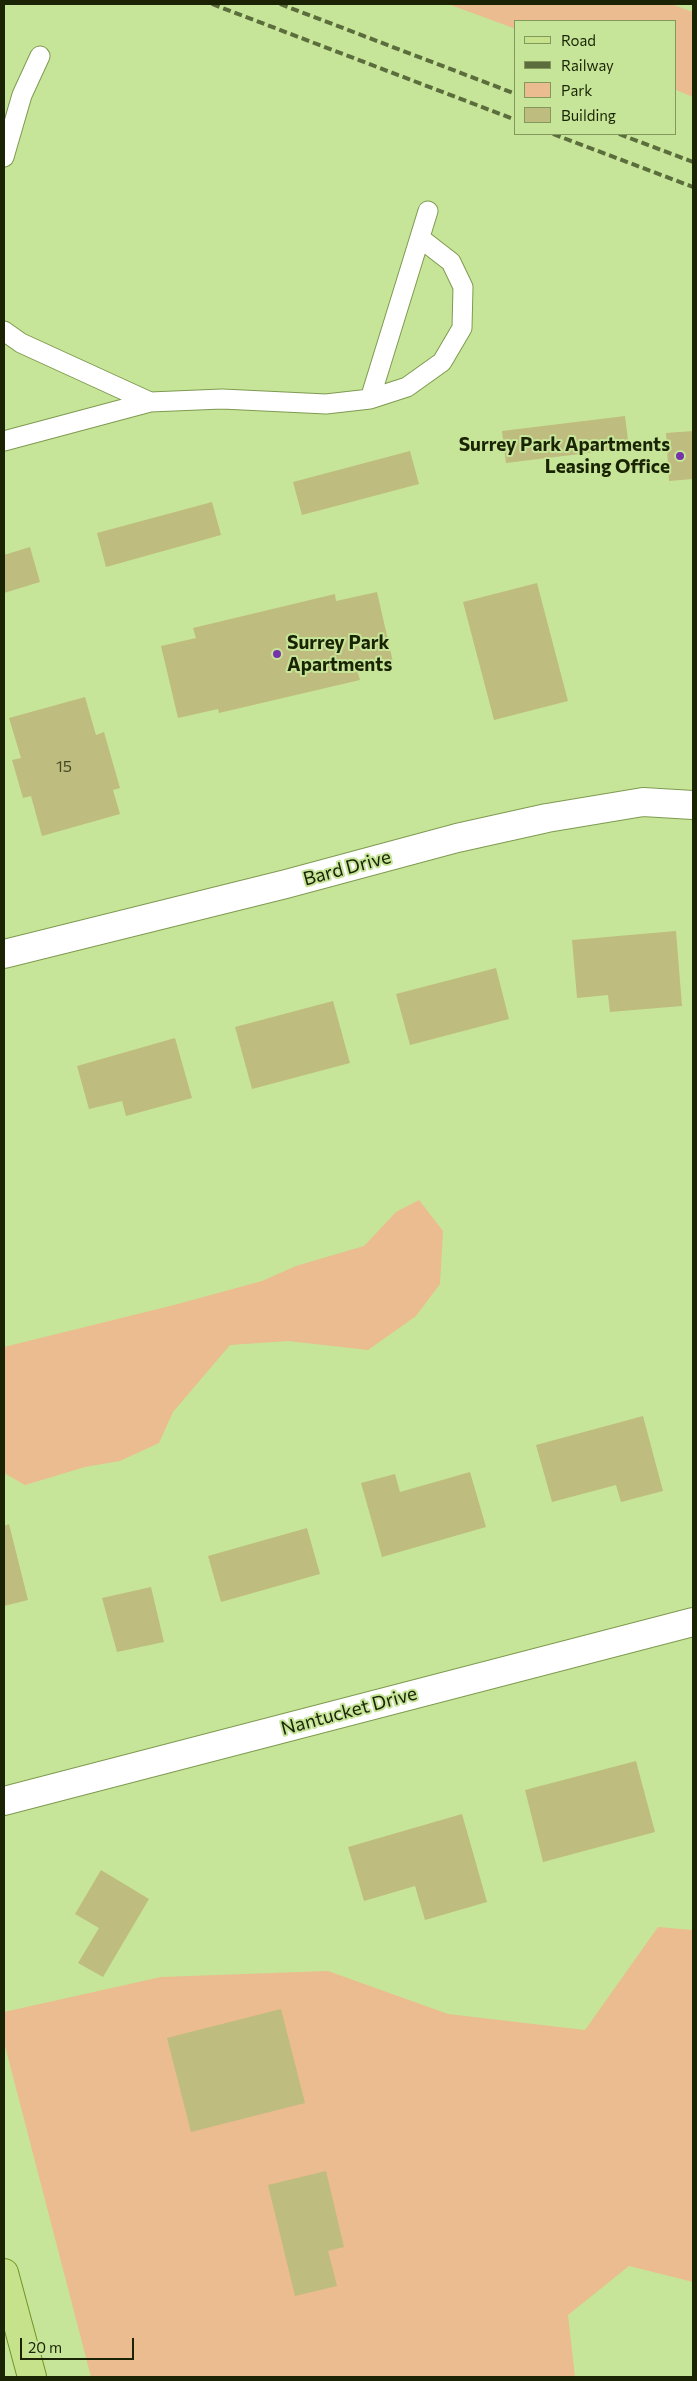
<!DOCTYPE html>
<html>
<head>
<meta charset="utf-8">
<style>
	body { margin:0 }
	#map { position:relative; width:697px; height:2381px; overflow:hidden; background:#c7e598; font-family:Commissioner,sans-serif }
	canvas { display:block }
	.frame { position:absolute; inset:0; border:5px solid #1a2405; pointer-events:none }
	.legend { position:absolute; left:514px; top:20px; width:162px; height:115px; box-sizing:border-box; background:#c7e598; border:1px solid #82985d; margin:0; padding:6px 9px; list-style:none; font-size:15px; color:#1a2405 }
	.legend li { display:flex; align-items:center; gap:10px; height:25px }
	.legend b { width:25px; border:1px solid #82985d }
	.scale { position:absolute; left:20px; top:2338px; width:114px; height:22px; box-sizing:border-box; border:2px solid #1a2405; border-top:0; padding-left:6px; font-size:15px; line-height:18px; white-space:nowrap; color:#1a2405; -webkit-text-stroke:4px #c7e598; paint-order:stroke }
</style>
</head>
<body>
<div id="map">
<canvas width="697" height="2381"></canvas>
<div class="frame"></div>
<ul class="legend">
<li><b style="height:6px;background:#c6e28b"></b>Road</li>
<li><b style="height:6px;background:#5b6d3c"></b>Railway</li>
<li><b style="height:14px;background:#eabc8f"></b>Park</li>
<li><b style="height:14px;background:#bfbc7f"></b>Building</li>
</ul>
<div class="scale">20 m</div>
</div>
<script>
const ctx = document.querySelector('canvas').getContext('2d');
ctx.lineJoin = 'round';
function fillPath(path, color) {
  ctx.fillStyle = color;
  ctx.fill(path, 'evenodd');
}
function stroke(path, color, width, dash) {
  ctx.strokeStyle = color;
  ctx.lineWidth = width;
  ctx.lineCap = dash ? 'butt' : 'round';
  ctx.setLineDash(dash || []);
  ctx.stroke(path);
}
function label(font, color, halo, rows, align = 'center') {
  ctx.font = font + ' Commissioner,sans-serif';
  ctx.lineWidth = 4;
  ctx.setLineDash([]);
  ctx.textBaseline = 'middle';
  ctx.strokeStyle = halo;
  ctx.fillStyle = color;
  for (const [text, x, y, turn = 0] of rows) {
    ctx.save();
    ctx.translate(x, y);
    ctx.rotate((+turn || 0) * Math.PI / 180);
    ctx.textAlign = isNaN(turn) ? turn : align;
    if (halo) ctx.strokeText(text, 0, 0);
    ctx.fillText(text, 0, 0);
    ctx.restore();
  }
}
fillPath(new Path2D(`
	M448,4h223l22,8v85l-17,-7v-69h-160v8z
	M419,1200l24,31 -3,53 -24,32 -48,34 -80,-9 -58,4 -57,67 -14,31 -39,18 -35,6 -60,18 -21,-12v-126l170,-42 88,-24 34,-15 68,-20 32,-34z
	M658,1927l35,3v352l-64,-16 -61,49 7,62h-484l-87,-335v-30l157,-35 167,-6 120,43 137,16z`), '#eabc8f');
fillPath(new Path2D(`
	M625,416l4,32 -123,15 -4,-32z
	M693,431v48l-24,2 -3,-48z
	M410,451l9,33 -117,31 -9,-33z
	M212,502l9,33 -115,32 -9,-34z
	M30,547l10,35 -36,11v-38z
	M537,583l31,118 -74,19 -31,-118z
	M377,592l16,70 -36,8 3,10 -141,33 -1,-4 -40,9 -17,-72 35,-8 -3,-10 142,-34 1,7z
	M85,697l11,38 8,-3 16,56 -7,2 7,24 -78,22 -11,-40 -8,2 -11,-38 9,-2 -12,-40z
	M676,931l6,75 -72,6 -2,-17 -31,3 -5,-58z
	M496,968l13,51 -99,26 -14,-51z
	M333,1001l17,62 -98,26 -17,-62z
	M175,1038l17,60 -66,18 -4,-15 -33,8 -12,-43z
	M643,1416l20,75 -42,11 -5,-17 -64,17 -16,-57z
	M470,1472l16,55 -104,30 -21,-74 34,-9 5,18z
	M9,1524l19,76 -24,6v-80z
	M307,1528l13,46 -99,28 -13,-46z
	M151,1587l13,55 -47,10 -15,-54z
	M636,1761l19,71 -112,30 -18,-72z
	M462,1814l25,88 -62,18 -10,-34 -51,15 -16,-54z
	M101,1870l48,29 -46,78 -25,-14 21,-35 -24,-14z
	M281,2009l24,94 -114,29 -24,-94z
	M326,2171l18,76 -16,4 9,35 -42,10 -27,-111z`), '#bfbc7f');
const lane = new Path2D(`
	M4,157l18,-62 18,-39
	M4,331l17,12 129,59
	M370,399l58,-188
	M4,441l146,-39 72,-3 104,5 44,-5 37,-12 35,-25 20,-34 1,-41 -12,-25 -31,-24`);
const street = new Path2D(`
	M4,954l282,-70 171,-46 90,-20 96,-16 50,3
	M4,1801l689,-179`);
const primary = new Path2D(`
	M4,2273l28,104`);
stroke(lane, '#7e9a50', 21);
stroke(street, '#7e9a50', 30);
stroke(primary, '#719329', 30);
stroke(lane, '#fff', 19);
stroke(street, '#fff', 28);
stroke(primary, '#c6e28b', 28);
stroke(new Path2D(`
	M212,4l304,116
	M280,4l236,90
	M553,134l140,53
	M619,134l74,28`), '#5b6d3c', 4, [8, 4]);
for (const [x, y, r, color] of [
	[680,456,5,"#7534a9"],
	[277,654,5,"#7534a9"]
]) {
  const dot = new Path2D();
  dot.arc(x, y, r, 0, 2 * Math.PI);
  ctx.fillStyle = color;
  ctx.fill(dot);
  stroke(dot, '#c7e598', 2);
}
label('16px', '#434a24', null, [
	["15",64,767]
]);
label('bold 19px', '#1a2405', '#c7e598', [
	["Surrey Park Apartments",670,445],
	["Leasing Office",670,467],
	["Surrey Park",287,643,"left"],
	["Apartments",287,665,"left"]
], 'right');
label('19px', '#1a2405', '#c7e598', [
	["Bard Drive",347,868,-15],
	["Nantucket Drive",349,1711,-15]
]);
</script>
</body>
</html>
